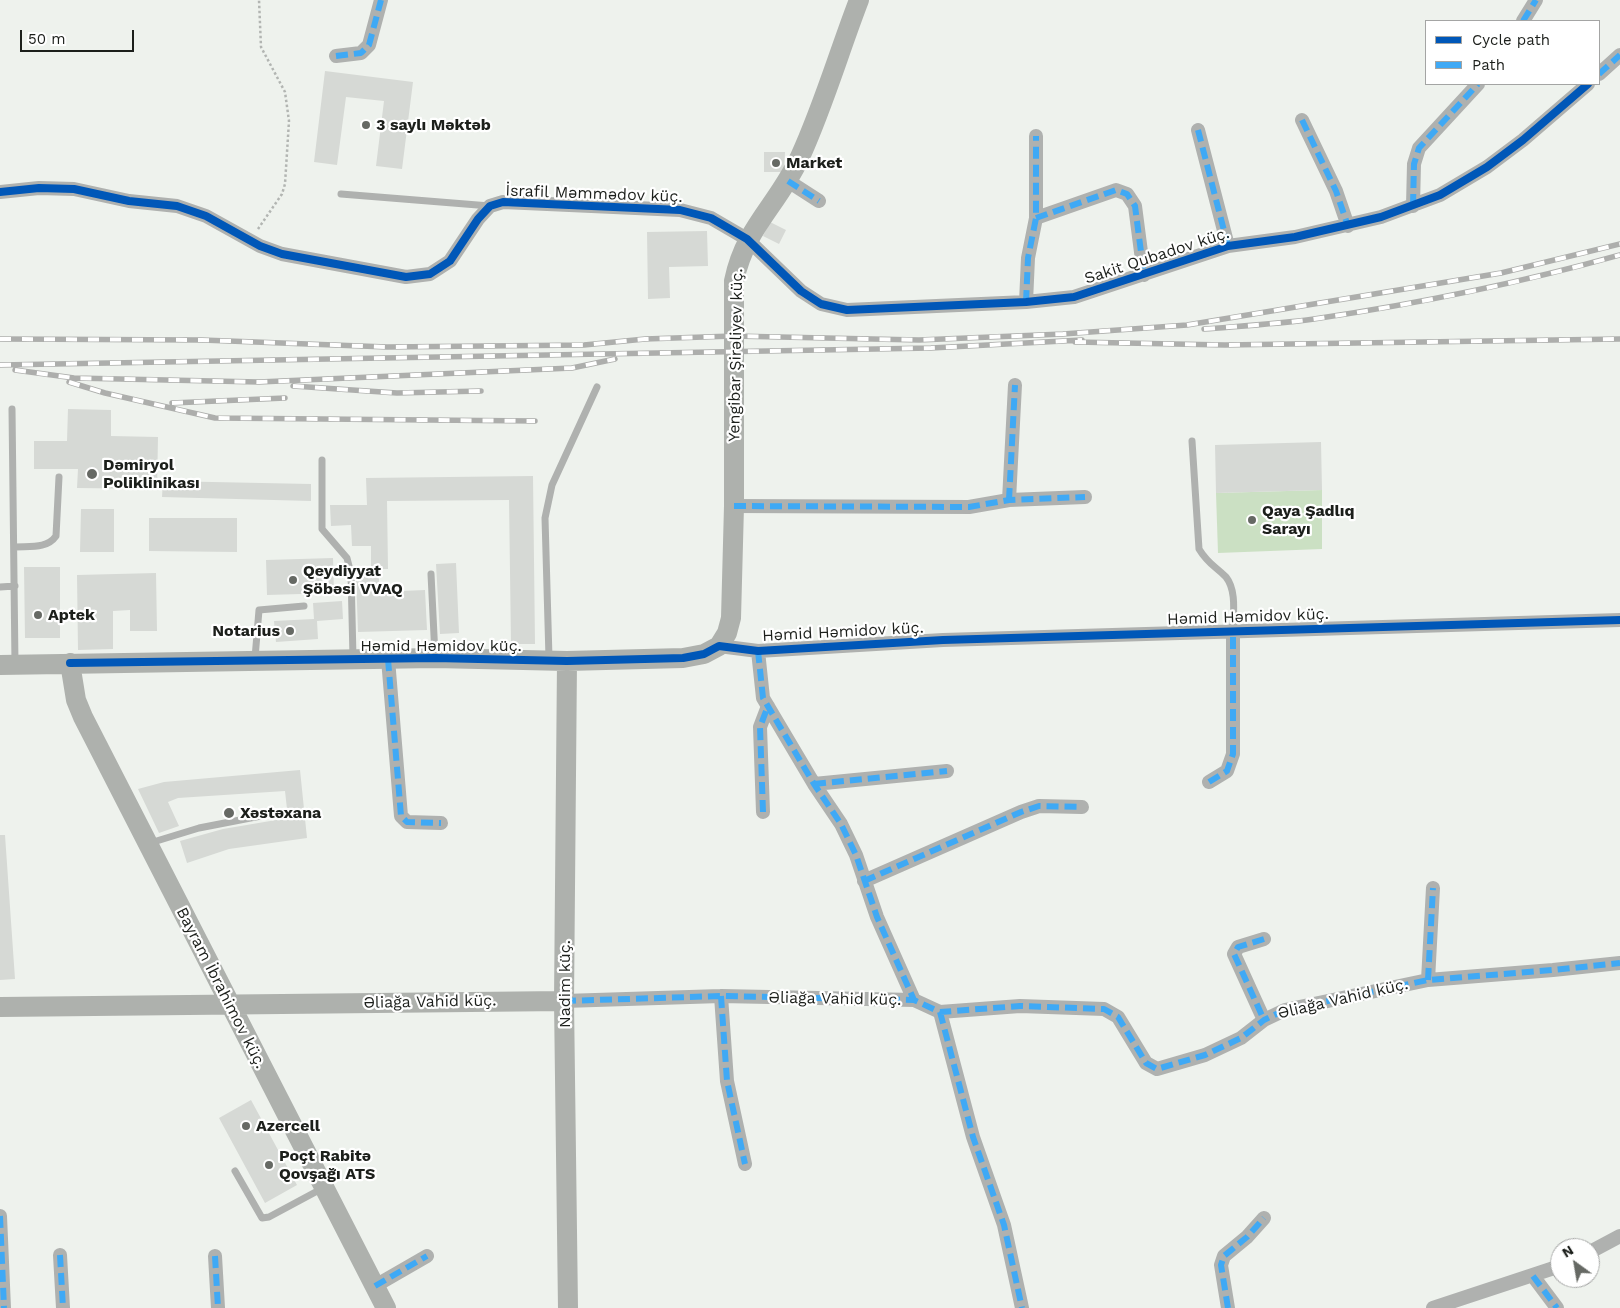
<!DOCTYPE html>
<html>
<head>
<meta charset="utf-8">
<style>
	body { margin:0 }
	#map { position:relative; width:1620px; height:1308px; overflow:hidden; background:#eef2ed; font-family:"Work Sans",sans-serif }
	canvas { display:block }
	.legend { position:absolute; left:1425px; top:20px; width:175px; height:65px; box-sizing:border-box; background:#fff; border:1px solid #a4a5a4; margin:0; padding:6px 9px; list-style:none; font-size:15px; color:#1c1f1b }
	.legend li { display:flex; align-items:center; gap:10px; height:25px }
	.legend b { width:25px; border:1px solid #a4a5a4 }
	.north { position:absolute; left:1550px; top:1238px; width:50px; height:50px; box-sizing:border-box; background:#fff; border:1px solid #a4a5a4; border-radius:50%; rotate:328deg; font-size:14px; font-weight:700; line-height:20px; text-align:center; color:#1c1f1b }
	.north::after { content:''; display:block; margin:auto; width:18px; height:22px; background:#666964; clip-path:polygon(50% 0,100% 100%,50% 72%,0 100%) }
	.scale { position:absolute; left:20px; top:30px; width:114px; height:22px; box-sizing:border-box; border:2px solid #1c1f1b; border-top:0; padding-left:6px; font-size:15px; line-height:18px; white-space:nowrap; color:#1c1f1b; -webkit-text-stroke:4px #fff; paint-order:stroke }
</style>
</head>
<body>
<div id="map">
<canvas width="1620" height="1308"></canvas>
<ul class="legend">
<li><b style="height:6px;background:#0057b8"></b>Cycle path</li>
<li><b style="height:6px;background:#3fa9f5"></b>Path</li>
</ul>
<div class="north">N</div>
<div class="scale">50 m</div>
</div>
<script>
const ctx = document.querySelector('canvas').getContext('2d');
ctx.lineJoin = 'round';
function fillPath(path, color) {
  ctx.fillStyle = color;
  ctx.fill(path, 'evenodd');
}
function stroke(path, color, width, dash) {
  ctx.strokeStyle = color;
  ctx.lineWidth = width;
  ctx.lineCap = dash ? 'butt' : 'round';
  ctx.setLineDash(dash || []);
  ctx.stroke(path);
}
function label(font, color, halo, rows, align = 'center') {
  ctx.font = font + ' "Work Sans",sans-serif';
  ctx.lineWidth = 4.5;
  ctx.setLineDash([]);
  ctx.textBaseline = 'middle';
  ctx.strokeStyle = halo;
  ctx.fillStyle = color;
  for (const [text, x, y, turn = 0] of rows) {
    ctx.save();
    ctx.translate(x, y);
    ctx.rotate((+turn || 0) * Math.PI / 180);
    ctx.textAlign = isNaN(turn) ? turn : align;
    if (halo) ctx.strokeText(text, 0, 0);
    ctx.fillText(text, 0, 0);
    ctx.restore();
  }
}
fillPath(new Path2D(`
	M1322,490v59l-104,4 -2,-60z`), '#cbe0c3');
fillPath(new Path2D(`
	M325,71l88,11 -11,87 -26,-3 8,-65 -38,-4 -9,68 -23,-3z
	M764,152h21l-1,20h-20z
	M770,222l16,8 -7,14 -16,-8z
	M707,231l1,35 -39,1 1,31 -22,1 -1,-67z
	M68,409l43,1v26l47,1 -1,52 -80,-1 1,-19h-44v-28h33z
	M1321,442l1,48 -106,3 -1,-48z
	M533,476l2,168h-24l-2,-144 -122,1 1,68h-17v-23h-19l-1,-21 -20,1 -1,-21h37l-1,-27z
	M163,481l148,3v17l-149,-4z
	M81,509h33v43h-34z
	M149,518h88v34l-88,-1z
	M333,558l1,35 -67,2 -1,-35z
	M456,563l3,70 -19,1 -4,-70z
	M24,567h36v71h-35z
	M156,573l1,58h-27v-21l-17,1v38l-35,1 -1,-75z
	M379,574v18l46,-2 2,40 -69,2 -2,-57z
	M342,601l1,18 -26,2 1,18 -42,3 -2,-21 40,-2 -1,-16z
	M300,770l7,68 -78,11 -42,14 -7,-22 43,-12 65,-11 -3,-27 -107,7 -10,4 11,24 -20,7 -21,-44 26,-7z
	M0,835h5l10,144 -15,1z
	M251,1100l46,85 -32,18 -46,-85z`), '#d6d9d5');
stroke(new Path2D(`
	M258,229l24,-35 3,-10 4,-63 -4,-29 -24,-45 -2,-47`), '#b2b5b2', 2.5, [2.5, 2.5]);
stroke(new Path2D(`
	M341,194l149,12
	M12,409l3,255
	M1192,441l7,108c9,15 16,17 27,28 11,14 7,37 7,53
	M322,460v69l25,29 4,16 2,83
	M15,547c15,-1 32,2 41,-11l3,-59
	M431,574l4,82
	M0,587l15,-1
	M255,658l4,-48 45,-4
	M549,658l-4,-140 7,-33 45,-98
	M150,843l49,-15 72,-14
	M235,1171l27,47 7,-1 54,-29`), '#afb1af', 7);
stroke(new Path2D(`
	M1523,21l13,-21
	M336,56l25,-3 8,-8 12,-45
	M1599,74l21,-19
	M1302,120l34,71 12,35
	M1198,130l30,116
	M788,181l31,20
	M0,192l39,-4 35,1 55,12 48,5 29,10 54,30 22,8 124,23 24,-3 20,-13 28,-42 12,-13 13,-4 177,8 31,8 36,21 54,52 20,13 26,6 179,-8 48,-5 154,-51 67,-9 86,-20 59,-22 47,-28 36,-27 65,-56
	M1413,206l1,-42 5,-16 59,-64
	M1036,218l80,-28 11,4 8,12 9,69
	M1026,302l2,-44 8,-40v-82
	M1009,500l6,-115
	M734,506l235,1 40,-7 76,-3
	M719,646l39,5 185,-11 677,-20
	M758,651l5,47 51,86 27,40 15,31 21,62 37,83
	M388,659l13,157 6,6 34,1
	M1209,782l18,-11 6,-17v-124
	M814,784l133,-13
	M763,812l-3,-85 8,-21
	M864,881l157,-69 18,-6 43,1
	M1264,939l-26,8 -4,7 30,66
	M1428,980l5,-92
	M721,996l6,85 18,83
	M564,1001l157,-5 193,4 26,12 80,-6 84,3 14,8 28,46 11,6 48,-14 36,-17 23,-18 21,-10 143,-30 125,-10 67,-7
	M940,1012l33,125 31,88 18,83
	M0,1216l4,92
	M1590,1252l30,-16
	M60,1255l3,53
	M215,1256l3,52
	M1533,1276l24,32
	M375,1286l52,-30
	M1228,1308l-7,-43 3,-9 23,-19 17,-19
	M1433,1308l127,-42`), '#afb1af', 14);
stroke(new Path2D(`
	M567,661l-3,340 4,307
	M70,663l6,37 7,17 303,591
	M0,665l435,-7 132,3 116,-3 21,-4 15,-8 8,-13 4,-15 3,-112v-225c11,-54 44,-76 66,-124 23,-50 39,-105 59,-157
	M0,1007l564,-6`), '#aeb1ad', 20);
const rail = new Path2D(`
	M1204,329c37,-3 74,-5 110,-10 103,-15 206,-36 306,-64
	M0,339l202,1 185,7 197,-2 61,-6 88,-3 186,4 144,-6 124,-9 314,-52 119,-29
	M1075,342l150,3 395,-6
	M0,365l931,-17 151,-8
	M15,370l59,8 185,4 313,-14 43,-9
	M69,382l36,11 110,25 320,3
	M293,386l104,7 84,-2
	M172,403l113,-5`);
stroke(rail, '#adaeac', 5.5);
stroke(rail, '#fff', 4, [11]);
stroke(new Path2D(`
	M1523,21l13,-21
	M336,56l25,-3 8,-8 12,-45
	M1599,74l21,-19
	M1302,120l34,71 12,35
	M1198,130l30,116
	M788,181l31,20
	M1413,206l1,-42 5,-16 59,-64
	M1036,218l80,-28 11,4 8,12 9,69
	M1026,302l2,-44 8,-40v-82
	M1009,500l6,-115
	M734,506l235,1 40,-7 76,-3
	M758,651l5,47 51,86 27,40 15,31 21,62 37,83
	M388,659l13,157 6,6 34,1
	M1209,782l18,-11 6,-17v-124
	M814,784l133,-13
	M763,812l-3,-85 8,-21
	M864,881l157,-69 18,-6 43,1
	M1264,939l-26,8 -4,7 30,66
	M1428,980l5,-92
	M721,996l6,85 18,83
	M564,1001l157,-5 193,4 26,12 80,-6 84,3 14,8 28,46 11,6 48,-14 36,-17 23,-18 21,-10 143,-30 125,-10 67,-7
	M940,1012l33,125 31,88 18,83
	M0,1216l4,92
	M60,1255l3,53
	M215,1256l3,52
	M1533,1276l24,32
	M375,1286l52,-30
	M1228,1308l-7,-43 3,-9 23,-19 17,-19`), '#3fa9f5', 6, [12, 6]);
stroke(new Path2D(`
	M0,192l39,-4 35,1 55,12 48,5 29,10 54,30 22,8 124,23 24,-3 20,-13 28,-42 12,-13 13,-4 177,8 31,8 36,21 54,52 20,13 26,6 179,-8 48,-5 154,-51 67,-9 86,-20 59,-22 47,-28 36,-27 65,-56
	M70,663l365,-5 132,3 116,-3 21,-4 15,-8 39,5 185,-11 677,-20`), '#0057b8', 8);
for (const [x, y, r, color] of [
	[366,125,5,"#666964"],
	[776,163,5,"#666964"],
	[92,474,6,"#666964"],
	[1252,520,5,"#666964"],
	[293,580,5,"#666964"],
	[38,615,5,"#666964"],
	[290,631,5,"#666964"],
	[229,813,6,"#666964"],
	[246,1126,5,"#666964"],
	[269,1165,5,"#666964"]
]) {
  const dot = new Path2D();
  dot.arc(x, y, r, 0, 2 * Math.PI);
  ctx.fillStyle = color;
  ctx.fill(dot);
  stroke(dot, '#fff', 2);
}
label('bold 16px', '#1c1f1b', '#fff', [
	["3 saylı Məktəb",376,125],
	["Market",786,163],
	["Dəmiryol",103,465],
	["Poliklinikası",103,483],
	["Qaya Şadlıq",1262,511],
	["Sarayı",1262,529],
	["Qeydiyyat",303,571],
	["Şöbəsi VVAQ",303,589],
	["Aptek",48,615],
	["Notarius",280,631,"right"],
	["Xəstəxana",240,813],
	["Azercell",256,1126],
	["Poçt Rabitə",279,1156],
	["Qovşağı ATS",279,1174]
], 'left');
label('16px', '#1c1f1b', '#fff', [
	["İsrafil Məmmədov küç.",594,194,2],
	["Sakit Qubadov küç.",1157,256,-18],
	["Yengibar Şirəliyev küç.",736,355,-89],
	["Həmid Həmidov küç.",1248,617,-2],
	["Həmid Həmidov küç.",843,632,-3],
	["Həmid Həmidov küç.",441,646],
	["Nadim küç.",565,984,-90],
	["Bayram İbrahimov küç.",221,988,63],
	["Əliağa Vahid küç.",835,999,1],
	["Əliağa Vahid küç.",1343,999,-13],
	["Əliağa Vahid küç.",430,1002,-1]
]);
</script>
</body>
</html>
